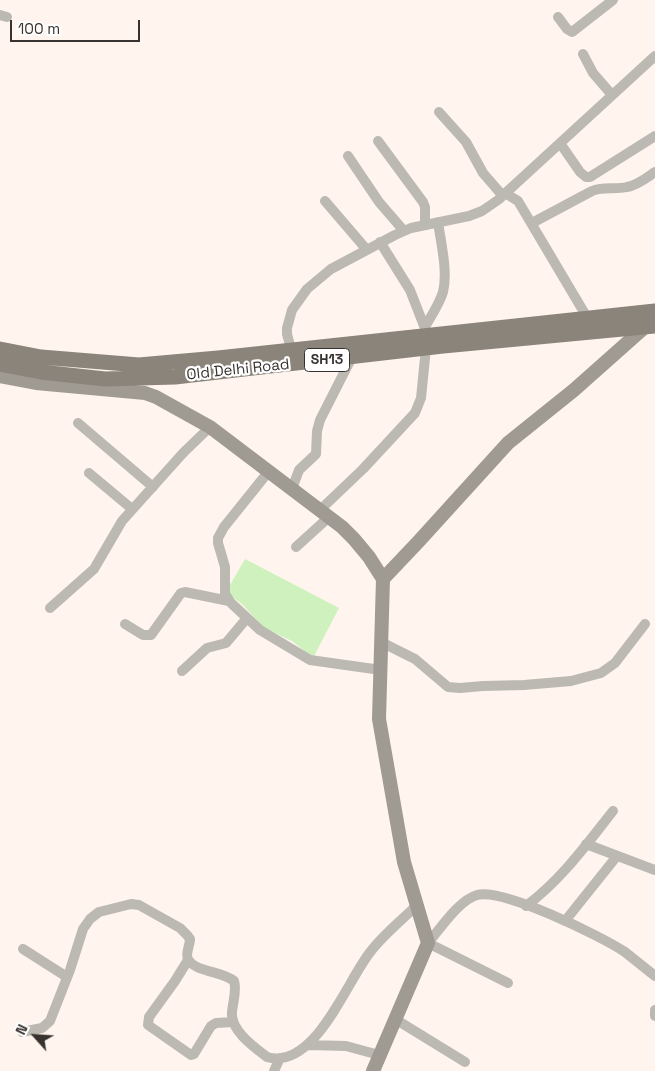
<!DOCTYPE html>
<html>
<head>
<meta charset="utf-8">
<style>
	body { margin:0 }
	#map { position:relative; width:655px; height:1071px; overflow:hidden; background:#fff5ee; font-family:"Space Grotesk",sans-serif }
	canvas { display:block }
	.north { position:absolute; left:10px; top:1011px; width:50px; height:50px; -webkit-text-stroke:4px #fff; paint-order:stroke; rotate:296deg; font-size:14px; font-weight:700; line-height:20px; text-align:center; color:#37322f }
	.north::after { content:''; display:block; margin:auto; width:18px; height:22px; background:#37322f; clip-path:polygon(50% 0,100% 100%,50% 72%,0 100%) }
	.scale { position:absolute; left:10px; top:20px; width:130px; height:22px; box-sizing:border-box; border:2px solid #37322f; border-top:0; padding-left:6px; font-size:15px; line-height:18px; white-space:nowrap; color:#37322f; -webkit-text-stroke:4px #fff; paint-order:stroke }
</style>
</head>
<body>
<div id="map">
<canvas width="655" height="1071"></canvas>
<div class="north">N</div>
<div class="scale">100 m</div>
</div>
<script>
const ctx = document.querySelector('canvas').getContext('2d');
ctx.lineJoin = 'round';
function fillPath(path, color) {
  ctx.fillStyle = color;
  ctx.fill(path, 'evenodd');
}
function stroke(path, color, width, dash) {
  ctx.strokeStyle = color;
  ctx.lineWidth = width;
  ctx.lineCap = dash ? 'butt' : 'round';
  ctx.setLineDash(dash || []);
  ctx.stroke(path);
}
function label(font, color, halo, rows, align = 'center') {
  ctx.font = font + ' "Space Grotesk",sans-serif';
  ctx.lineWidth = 4.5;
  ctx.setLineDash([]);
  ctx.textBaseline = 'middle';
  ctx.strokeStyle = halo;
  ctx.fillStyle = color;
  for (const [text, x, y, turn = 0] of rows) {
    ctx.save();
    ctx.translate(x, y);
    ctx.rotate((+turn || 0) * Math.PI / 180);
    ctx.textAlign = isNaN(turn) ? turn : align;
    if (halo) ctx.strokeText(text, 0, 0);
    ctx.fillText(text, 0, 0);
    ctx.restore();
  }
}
fillPath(new Path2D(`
	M245,559l94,49 -26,50 -21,-17 -28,-13 -21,-23 -17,-13z`), '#cef1bd');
stroke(new Path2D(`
	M0,15l7,2
	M558,17l9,12 5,3 41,-32
	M583,54l10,19 19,22
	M439,112l27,30 17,31 19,22
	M378,141l45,61 2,5v18
	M560,143l20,29 6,5h4l65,-41
	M348,156l31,46 25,29
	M505,193l13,8 70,118
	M325,201l42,49
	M532,223l60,-32c12,-5 23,-1 35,-4 11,-2 19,-9 28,-15
	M380,242l30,48 16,41
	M425,327c6,-11 14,-22 18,-35 5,-20 -2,-49 -5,-70
	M291,349l-4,-15v-6l5,-18 15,-21 24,-20 64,-34 16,-7 58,-12 13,-5 16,-11 157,-144
	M78,423l75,64
	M269,471l-45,56 -6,11v5l7,24v27l6,9 29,27 50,30 71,10
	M89,473l43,36
	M292,489l7,-19 17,-16 1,-23 3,-11 32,-63
	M320,510l43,-41 52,-56 6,-15 5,-50
	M296,547l33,-30
	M50,608l44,-39 28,-48 62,-69 26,-25
	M125,624l18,11h8l30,-42 4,-1 44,9
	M381,642l34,17 33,28 12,1 23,-2 41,-1 47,-4 30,-8 14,-10 30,-39
	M182,671l25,-23 19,-5 21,-25
	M586,844l69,26
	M526,906c35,-26 60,-61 87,-95
	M565,921l52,-65
	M23,949l44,28
	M188,960l-13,21 -26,36 -1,8 43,30 3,-1 17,-28 5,-3 17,-1
	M508,983l-80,-40c12,-14 31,-43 49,-48 26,-7 124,41 148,57 10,8 20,16 30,24
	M655,1010v6
	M395,1019l70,43
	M22,1032l20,-4 8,-7 20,-51 13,-41 7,-10 9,-7 32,-8 8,1 41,23 7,7 3,4c0,6 -5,15 -2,20 6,13 35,12 46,22 3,10 -1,20 -2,31 -2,18 22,35 35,45 48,14 80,-77 104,-106 13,-17 31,-31 46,-46
	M308,1045l38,1 33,9
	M274,1071l6,-13`), '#bcb9b3', 10);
stroke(new Path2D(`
	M0,376l36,7 109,10 11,4 54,30 132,100 12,12 15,18 14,22 -4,140 25,143 24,81 -55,128
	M383,579l36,-38 89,-98 66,-53 72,-64v-4`), '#9f9a92', 14);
stroke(new Path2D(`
	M0,349l41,8 98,8 79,-7 437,-47
	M0,364l41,8 64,7 70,-2 268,-31 212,-20`), '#8a847b', 15);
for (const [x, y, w] of [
	[327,360,45]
]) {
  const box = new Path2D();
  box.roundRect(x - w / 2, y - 11.5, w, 23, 4);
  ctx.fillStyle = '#fff';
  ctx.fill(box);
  stroke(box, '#37322f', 1);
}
label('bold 14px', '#37322f', null, [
	["SH13",327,360]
]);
label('15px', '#37322f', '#fff', [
	["Old Delhi Road",238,370,-6]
]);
</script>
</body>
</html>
